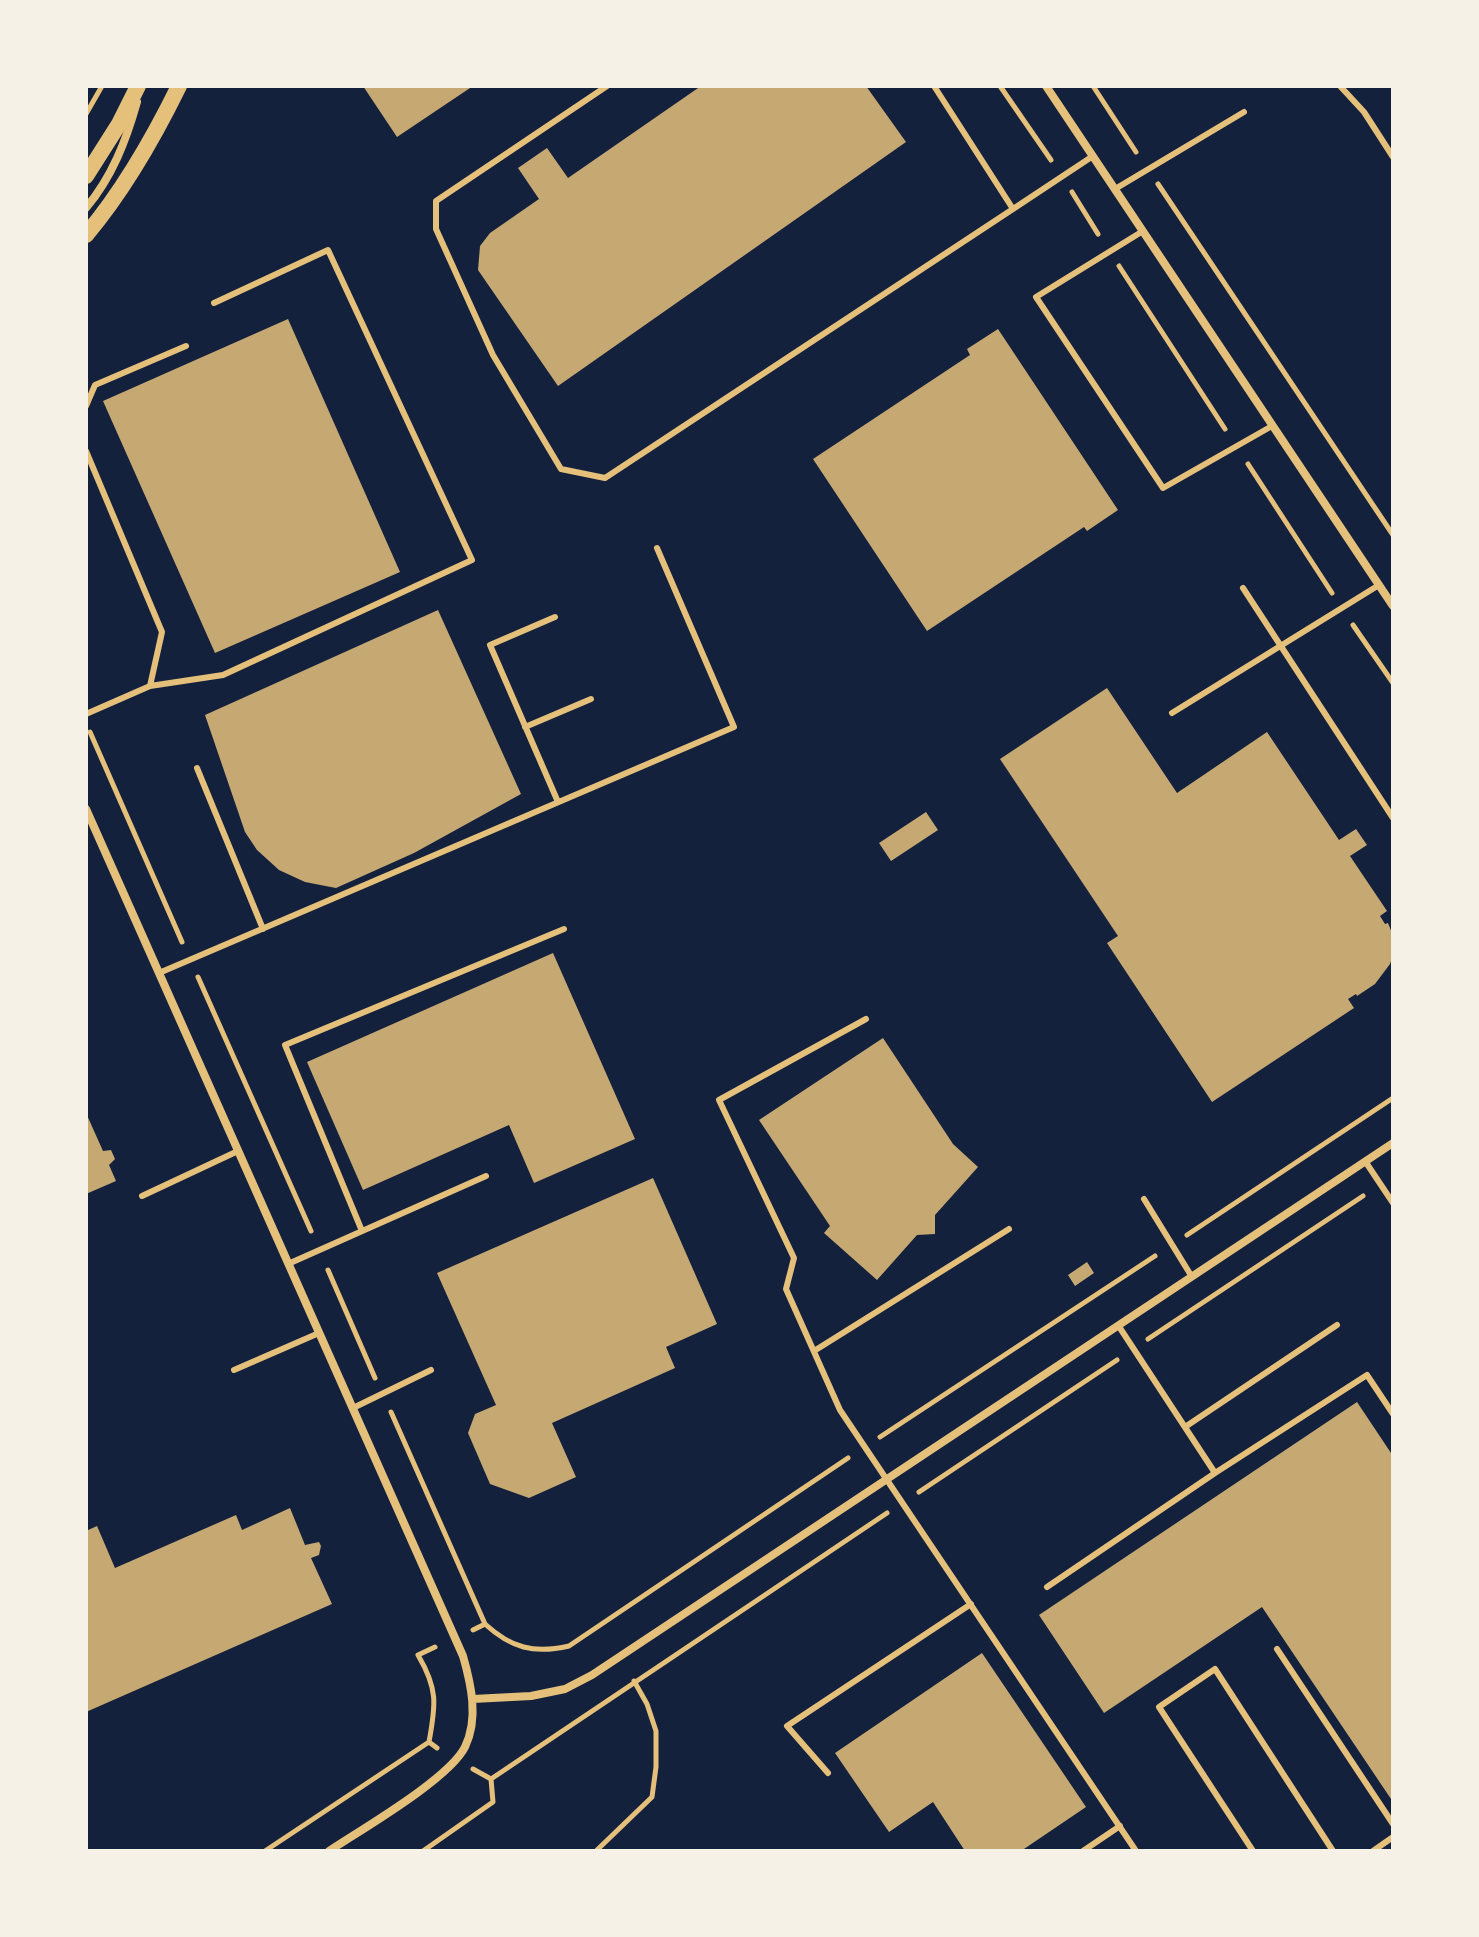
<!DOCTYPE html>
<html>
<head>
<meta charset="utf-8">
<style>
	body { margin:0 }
	#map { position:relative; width:1479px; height:1937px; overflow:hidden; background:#14213d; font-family:Georgia,serif }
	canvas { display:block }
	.frame { position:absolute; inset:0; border:88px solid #f6f1e7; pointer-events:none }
</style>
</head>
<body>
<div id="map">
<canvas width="1479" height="1937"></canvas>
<div class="frame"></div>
</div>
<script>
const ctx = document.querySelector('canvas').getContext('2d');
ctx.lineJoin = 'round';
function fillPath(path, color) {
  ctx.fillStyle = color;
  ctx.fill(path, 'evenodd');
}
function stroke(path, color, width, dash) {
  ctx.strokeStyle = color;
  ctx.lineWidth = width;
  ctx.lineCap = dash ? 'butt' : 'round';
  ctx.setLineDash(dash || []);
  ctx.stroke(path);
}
fillPath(new Path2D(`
	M363,86h110l-76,51z
	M701,86h165l40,56 -348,244 -80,-116 2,-24 10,-13 49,-34 -21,-31 29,-20 21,30z
	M288,319l112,253 -185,81 -112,-252z
	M998,329l120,181 -31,21 -3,-4 -157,104 -114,-172 157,-104 -3,-6z
	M438,610l83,184 -107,59 -78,35 -31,-6 -26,-12 -22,-20 -12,-18 -40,-117z
	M1107,688l70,105 90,-61 72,108 17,-11 11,16 -17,11 37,55 -7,5 5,8 3,-1 4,10 1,22 -3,9 -15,20 -18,12 -1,-2 -8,5 6,9 -142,94 -105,-159 11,-7 -118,-177z
	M926,812l12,18 -47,31 -12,-18z
	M553,953l82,186 -101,44 -25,-58 -146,65 -56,-128z
	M883,1038l70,106 25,23 -43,48v19l-18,1 -40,45 -53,-47 6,-7 -71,-106z
	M86,1113l17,38 8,-1 4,9 -6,6 7,16 -30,13z
	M653,1178l64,146 -51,23 9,21 -123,55 24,54 -47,21 -39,-14 -22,-51 7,-19 21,-9 -59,-132z
	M1087,1262l7,11 -19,13 -7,-11z
	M1357,1402l36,54v346l-131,-195 -158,106 -65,-98z
	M290,1508l15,37 14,-3 2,4 -2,9 -8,3 21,46 -246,108v-181l11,-5 18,42 121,-53 6,15z
	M982,1653l104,154 -65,44h-56l-32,-49 -44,30 -54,-79z`), '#c6a872');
stroke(new Path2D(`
	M1000,86l51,74
	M1093,86l43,66
	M86,114l16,-28
	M1158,184l235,351
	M1072,192l26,42
	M1119,266l106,163
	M1248,464l84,129
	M1353,625l40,58
	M90,732l92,210
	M198,977l113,254
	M1187,1235l206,-137
	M328,1270l47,108
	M1148,1339l215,-143
	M391,1412l94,212
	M880,1437l275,-181
	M919,1492l198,-132
	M473,1630l12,-6c26,24 49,30 84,22l279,-188
	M429,1742c7,-38 9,-53 -11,-87l17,-8
	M473,1769l18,10 396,-266
	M265,1851l164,-109 8,6
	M423,1851l70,-49 -2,-23
	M596,1851l56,-54 4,-30v-36l-9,-27 -13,-23`), '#e5c07b', 5);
stroke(new Path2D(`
	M607,86l-171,115v28l57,126 68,114 44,9 408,-269
	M934,86l79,123 80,-53
	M1340,86l24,26 29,45
	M1115,189l129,-77
	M1143,231l-107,66 127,191 109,-62
	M86,406l9,-21 91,-39
	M86,451l76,181 -12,54
	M1243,588l150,230
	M555,617l-65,28 68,157
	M1172,713l207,-128
	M86,714l64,-28 73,-11 249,-115 -144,-310 -114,53
	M525,727l66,-28
	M197,768l66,161
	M159,973l575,-246 -77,-179
	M866,1019l-147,81 75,158 -8,31 54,121 296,441
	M1365,1161l28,42
	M142,1196l96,-45
	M1144,1199l48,78
	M362,1231l-77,-186 279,-116
	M288,1264l198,-88
	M1118,1325l97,148 152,-98 26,39
	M814,1351l195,-122
	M234,1370l85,-37
	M353,1408l78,-38
	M1185,1427l152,-102
	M1047,1587l168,-114
	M1277,1649l116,175
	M828,1773l-41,-47 184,-122
	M1083,1851l37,-25
	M1253,1851l-94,-144 56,-38 118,182
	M1373,1851l20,-14`), '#e5c07b', 6);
stroke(new Path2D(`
	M1046,86l347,520
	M86,208c26,-31 40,-67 51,-106
	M86,809l377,847c8,28 16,62 2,91 -16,32 -103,82 -136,104
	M473,1699l58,-3 34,-7 27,-14 801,-532`), '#e5c07b', 8);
stroke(new Path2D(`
	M86,176l33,-52 19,-38
	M86,235c38,-45 67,-96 93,-149`), '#e5c07b', 16);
</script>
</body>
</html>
